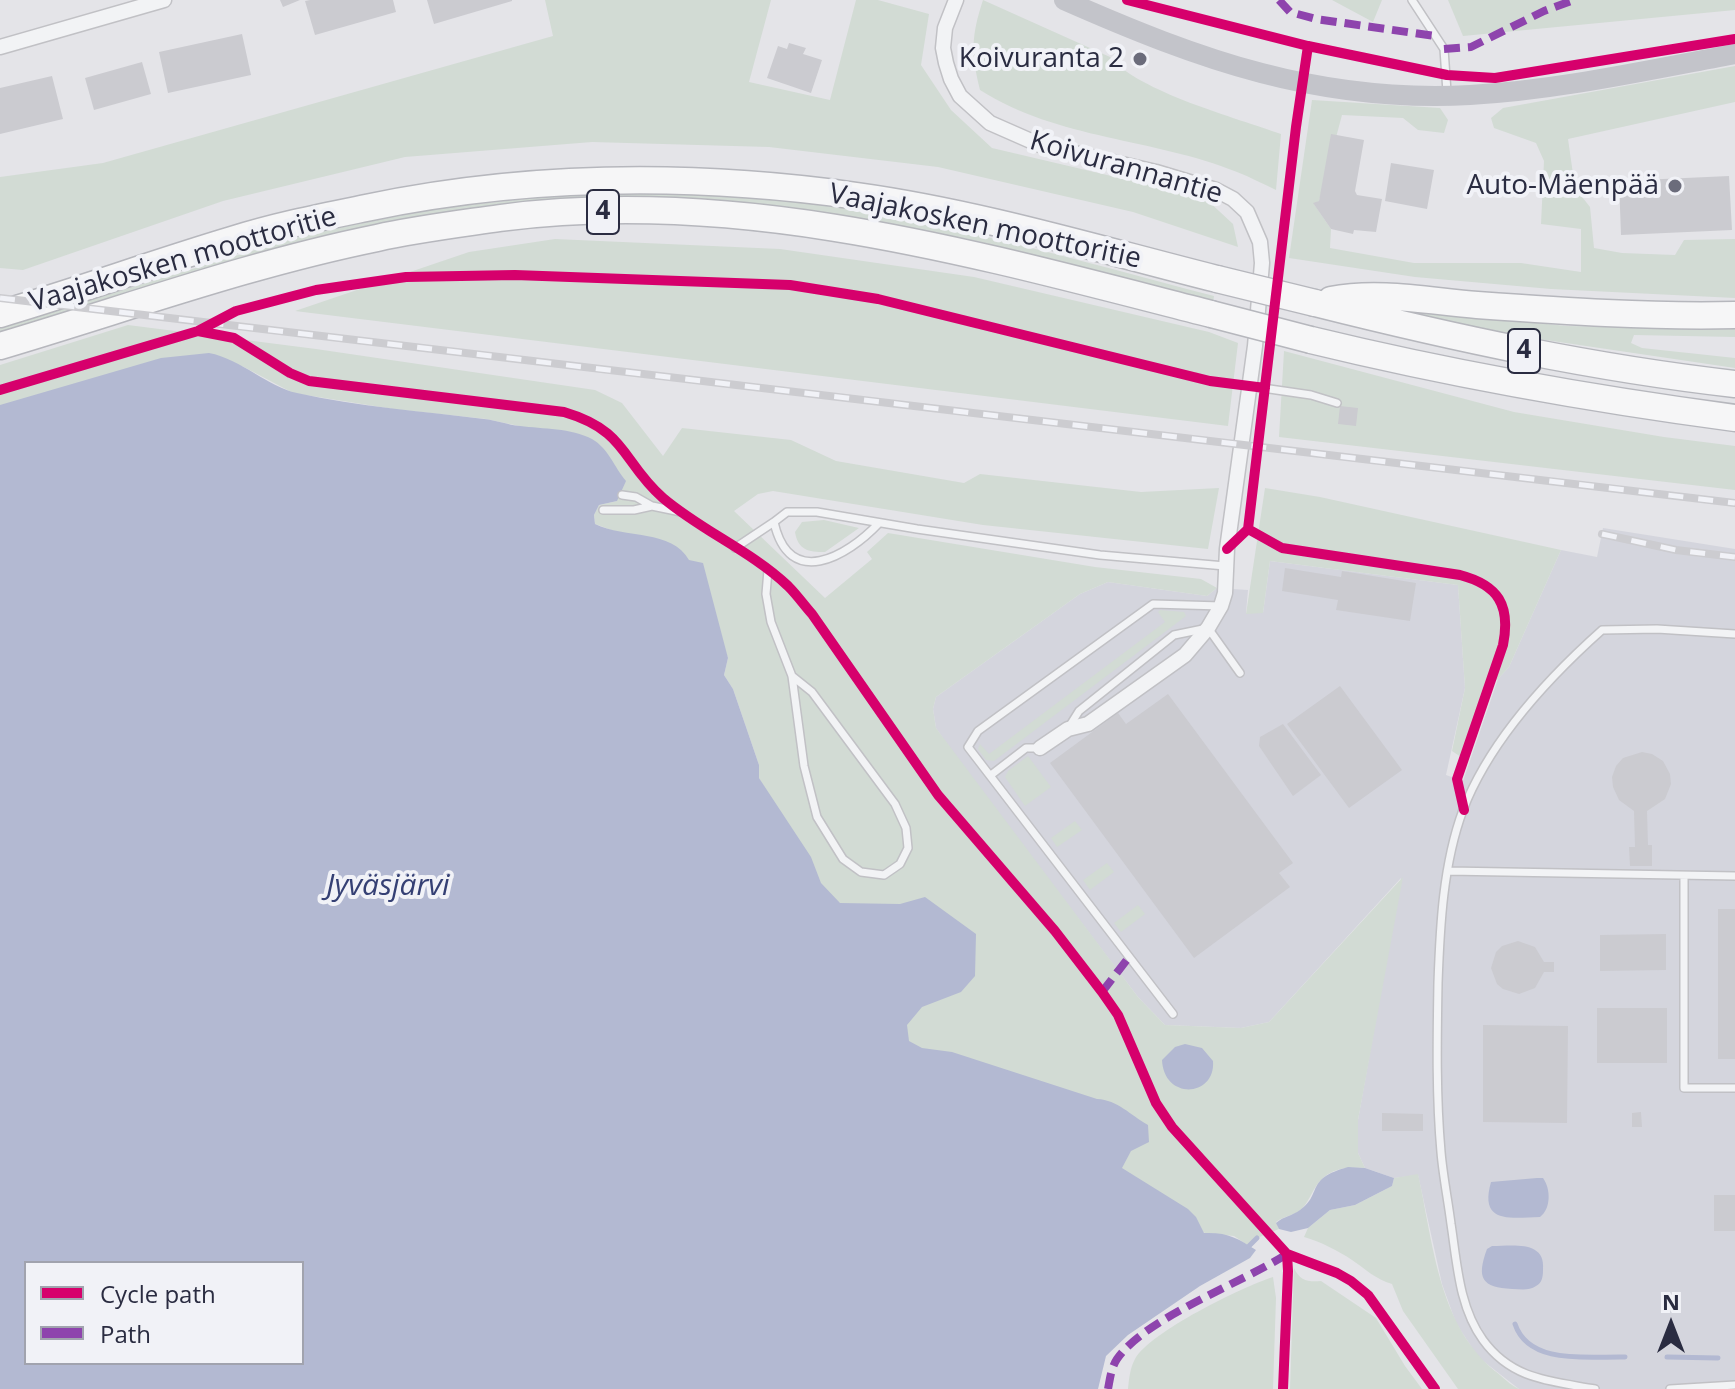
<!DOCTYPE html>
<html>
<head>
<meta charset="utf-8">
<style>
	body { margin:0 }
	#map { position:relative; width:1735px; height:1389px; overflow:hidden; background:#e4e4e8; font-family:"Open Sans",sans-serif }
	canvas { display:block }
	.legend { position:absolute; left:24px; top:1261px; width:280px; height:104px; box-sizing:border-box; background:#f1f2f7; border:2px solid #a1a3ae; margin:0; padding:10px 14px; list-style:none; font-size:24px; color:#2a2c41 }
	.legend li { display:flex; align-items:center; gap:16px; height:40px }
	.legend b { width:40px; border:2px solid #a1a3ae }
	.north { position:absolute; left:1631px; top:1285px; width:80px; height:80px; -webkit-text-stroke:6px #f1f2f7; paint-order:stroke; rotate:0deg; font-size:22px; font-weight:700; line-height:32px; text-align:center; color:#2a2c41 }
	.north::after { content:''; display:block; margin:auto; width:28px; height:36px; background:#2a2c41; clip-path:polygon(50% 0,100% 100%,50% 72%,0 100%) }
</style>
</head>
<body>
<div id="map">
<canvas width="1735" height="1389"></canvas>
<ul class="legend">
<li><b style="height:10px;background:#d6006c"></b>Cycle path</li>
<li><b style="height:10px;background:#8e44ad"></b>Path</li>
</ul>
<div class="north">N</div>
</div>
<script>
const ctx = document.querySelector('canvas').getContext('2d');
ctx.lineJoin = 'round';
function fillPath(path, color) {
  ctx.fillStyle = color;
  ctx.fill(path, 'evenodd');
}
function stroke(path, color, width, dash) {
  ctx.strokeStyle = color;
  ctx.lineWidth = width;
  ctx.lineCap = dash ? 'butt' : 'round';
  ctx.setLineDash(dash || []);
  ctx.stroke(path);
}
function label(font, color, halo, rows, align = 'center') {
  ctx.font = font + ' "Open Sans",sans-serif';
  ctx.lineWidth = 8;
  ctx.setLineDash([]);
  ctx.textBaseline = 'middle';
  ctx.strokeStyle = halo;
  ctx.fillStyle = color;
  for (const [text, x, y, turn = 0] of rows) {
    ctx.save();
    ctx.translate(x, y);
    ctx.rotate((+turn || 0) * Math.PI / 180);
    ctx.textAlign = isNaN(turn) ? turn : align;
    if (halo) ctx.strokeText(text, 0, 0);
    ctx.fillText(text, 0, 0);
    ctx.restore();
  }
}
fillPath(new Path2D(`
	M1603,528l132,21v840h-216l-41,-32 -22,-34 -14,-39 -24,-109 -24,3 -29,-10 -7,-15v-33l43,-242 -132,144 -28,6 -76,-3 -27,-28 -175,-230 -27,-39 -3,-19 3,-12 144,-103 28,-12 99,14 10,-8 31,2 -2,23h17l7,-52 188,24 7,103 -19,87 17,6 35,-102 11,-12 52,-117 36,7z`), '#d4d5dd');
fillPath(new Path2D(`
	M545,0h226l-22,82 81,18 26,-100h22l51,14 -8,51 30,45 41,38 213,50 28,26 5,23 -105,-35 -195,-45 -169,-20 -177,-5 -187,15 -182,44 -200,69 -23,-2v-91l103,-14 450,-127z
	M983,0l127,57c29,35 127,61 171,77l-5,56c-13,-6 -26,-13 -39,-18 -84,-34 -178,-32 -257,-82 -9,-37 -9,-53 3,-90z
	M1332,0h50l-9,22z
	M1448,0h287v10l-272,26z
	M1735,66v36l-167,37 7,49 15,19 4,41 28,5 53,2 9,-15 51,-1v59l-184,-9 -136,-12 -126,-19 23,-158 128,8 8,12 -4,13 -26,-3 -15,-12 -61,-3 -23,86 -5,3 17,25 -1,19 84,15h107l60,9v-43l-40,-5 3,-63 -8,-18 -42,-15 -3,-10 12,-10z
	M586,193c69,0 138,0 207,8 143,17 282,59 421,95l-1,7 -232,-61 -109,-22 -120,-16 -166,-3 -586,134v-8l308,-93 129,-26z
	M555,239l225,10 194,28 235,55 29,11 -10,83 -933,-115 174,-59z
	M1378,307l189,19 168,3v8l-101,-2 -3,8 11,5 93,10v10l-203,-30z
	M128,325l188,24 279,41 27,13 41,53 19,-28 109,12 45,21 128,22 16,-9 161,18 78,-4 -11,61 -225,-24 -210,-34 -15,3 -24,17 91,87 47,-39 -5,-7 21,-19 207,34 106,12 16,9 -10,8 -99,-14 -28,12 -144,103 -3,12 3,19 202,269 27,28 76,3 28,-6 134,-145 -45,243v33l7,15c-27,-1 -41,2 -54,27 -3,5 -6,12 -12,16 -7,5 -15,5 -23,11l3,7 -22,9 -8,8 -15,-10 -29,-3 -273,-128 -173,-327v-13l-26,-76 -9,-14 4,-17 -39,-97 -49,-26 -18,-1 -27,-10 -1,-9 5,-10 18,-4 -98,-75 -33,-7 -93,-10 -100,-16 -51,-27 -242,58v-59z
	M1284,351l230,61 150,25 71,9v44l-456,-53z
	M1265,488l55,9 241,53 -52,117 -11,12 -10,6 -27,72 -9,-6 13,-63 -7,-103 -188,-24 -7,52 -17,1z
	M824,520l35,8 -34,24c-17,0 -27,-2 -30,-20l7,-10z
	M1160,610l24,2 2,4 -192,145 -8,-1 -8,-11 2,-5 9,10 176,-132 -7,-10z
	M1028,756l23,31 -26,19 -20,-29 3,-6z
	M1075,821l7,9 -25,17 -6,-9z
	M1107,863l7,9 -24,18 -7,-10z
	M1138,905l7,9 -24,18 -7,-9z
	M1418,1174c15,68 20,150 77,197 8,6 15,14 24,18h-61l-55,-78 -11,-27c-17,-5 -25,-14 -40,-24 -15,-10 -31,-18 -48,-23l4,-9 22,-18 25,-5 37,-19 2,-8z
	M1294,1268c6,13 14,14 27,13l55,37 29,48 17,23h-132z
	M1273,1277l3,21 -3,91h-145c1,-10 2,-21 7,-30 15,-27 107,-72 138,-82z`), '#d2dbd4');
fillPath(new Path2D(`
	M209,353c32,6 59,34 88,40 62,14 125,18 187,26 12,1 24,6 36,7 23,3 51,2 72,13 17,10 22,28 34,42l-9,20 -18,4 -5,10 1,9c30,15 77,5 94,36l14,3 25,95 -4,17 9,14 26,76v13l52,79 10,26 19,20 60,1 25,-7 51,37 -1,42 -14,16 -39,15 -15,18 2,16 13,7 30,4 145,47c21,1 33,16 51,26l1,17 -18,9 -9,17 66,41 8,8 8,16c23,-1 34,5 52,17l-6,8 -50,28 -72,49 -22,21 -8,33h-1098v-984l161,-47zM26,1263h276v100h-276z
	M1185,1044l17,4 11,13c3,36 -49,40 -51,-1l13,-13z
	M1348,1167l17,1 29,10 -2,8 -37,19 -25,5 -22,18 -17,4 -12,-3 -3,-6c8,-7 16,-7 24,-13 23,-16 4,-31 48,-43z
	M1537,1178h6c8,11 8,31 -3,39 -30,1 -61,7 -49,-35z
	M1492,1246c21,0 54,-6 51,24 0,7 -1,13 -7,16 -7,5 -16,3 -24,3 -30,-2 -36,-10 -25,-40z`), '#b3b9d2');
stroke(new Path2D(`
	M1249,1246l8,-8
	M1515,1324c14,42 75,32 110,33
	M1667,1357l51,1`), '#b3b9d2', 5);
fillPath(new Path2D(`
	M280,0h20l-17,7z
	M310,0h83l3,12 -81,23 -10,-34z
	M427,0h85v1l-78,23z
	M242,34l9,41 -83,18 -9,-41z
	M789,43l17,5 -3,6 19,6 -11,33 -44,-15 11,-32 9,3z
	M142,62l9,32 -57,16 -9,-32z
	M52,76l11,43 -63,15v-46z
	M1331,134l33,6 -9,51 2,4 25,4 -6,33 -22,-2 -1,4 -22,-5 -18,-26 6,-2z
	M1391,163l43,7 -7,39 -42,-8z
	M1729,176l3,54 -111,5 -2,-54z
	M1340,406l18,2 -2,18 -18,-2z
	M1285,568l56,9 1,-6 74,12 -6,38 -74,-11 2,-10 -56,-9z
	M1340,686l62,84 -53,38 -62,-84z
	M1168,694l125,169 -14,10 11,14 -96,71 -144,-195 68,-50 8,11z
	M1283,724l38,51 -28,21 -34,-50 1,-9z
	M1642,752l10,2 11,7 7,13 1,10 -6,15 -18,12 1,34h4v21h-22l-1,-19h6l-1,-36 -15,-11 -6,-13 -1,-10 4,-11 7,-8z
	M1718,909h17v150h-17z
	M1666,934v36l-66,1v-36z
	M1518,941l17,6 9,15h10v10h-10l-9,16 -16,6 -16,-5 -6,-5 -6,-16 5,-16 6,-6z
	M1597,1008h70v55h-70z
	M1483,1025l85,1 -1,97 -84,-1z
	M1641,1112l1,15h-10v-14z
	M1382,1113l41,1v17h-41z
	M1714,1195h21v36h-21z`), '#cbcbd0');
const service = new Path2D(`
	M1412,0l32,49 3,43
	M1249,386l62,9 26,8
	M622,495l14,2 16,9 29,6
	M603,510h31l18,-4
	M879,523c-32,34 -90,67 -105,-1l13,-10h30l100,17 183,26 125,11
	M735,548l39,-26
	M768,570l-2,24 5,28 21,54 12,90 13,51 26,42 18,13 23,3 16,-11 8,-16 -2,-20 -11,-24 -83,-112 -20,-16
	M1069,727l10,-16 95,-76 34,-7 32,45
	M991,775l35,-27h14
	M1448,871l287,5
	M1684,876v212h51
	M1173,1014l-205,-267 10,-16 175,-127 68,2
	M1595,1389c-44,-8 -83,-9 -112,-49 -24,-33 -26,-77 -32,-116 -3,-24 -8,-48 -10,-72 -5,-56 -4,-112 -3,-169 2,-57 5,-119 25,-173 27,-70 84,-131 139,-180l55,-1 78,5
	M1670,1389l65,-4`);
const minor = new Path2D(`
	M956,0l-11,28 -2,20 3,15 5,16 9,17 30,27 50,22 116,27 60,18 17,9 14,13 13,30 2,21 -7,83 -28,203 -2,44 -4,13 -13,22 -23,27 -97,69 -20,5 -28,19
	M0,47l164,-47`);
const motorway = new Path2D(`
	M1331,300c48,-9 97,1 146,5 86,6 172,12 258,10
	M1315,303c139,35 278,65 420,81
	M0,314c78,-23 155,-51 232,-74 44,-14 90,-23 134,-32 163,-34 328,-35 491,-12 122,17 241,53 360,83
	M1311,340c140,34 281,59 424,78
	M0,346c125,-37 249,-82 377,-108 40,-9 82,-14 123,-20 241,-32 480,37 711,96`);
stroke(service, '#c1c1c5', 10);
stroke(minor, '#c1c1c5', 17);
stroke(motorway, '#b6b7bd', 29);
stroke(service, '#f2f3f5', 7);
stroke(minor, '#f2f3f5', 14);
stroke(new Path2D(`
	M1064,0c136,60 255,103 406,95 89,-5 178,-25 265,-41`), '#c3c4ca', 20);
stroke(motorway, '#f6f6f7', 26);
const rail = new Path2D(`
	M0,298l1735,205
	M1602,534l74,16 59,7`);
stroke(rail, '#ccccd0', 8);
stroke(rail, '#f1f2f7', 5, [15]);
const motorwayBridge = new Path2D(`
	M1217,279l98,24
	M1211,314l100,26`);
stroke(motorwayBridge, '#b6b7bd', 29, []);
stroke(motorwayBridge, '#f6f6f7', 26);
stroke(new Path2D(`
	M1279,0l11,12 26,7 119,17
	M1444,49l27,-2 73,-36 30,-11
	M1102,992l27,-35
	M1108,1389c2,-10 3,-21 9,-30 28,-41 125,-76 170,-105`), '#8e44ad', 8, [16, 8]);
stroke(new Path2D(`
	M1127,0l181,46 139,29 48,3 240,-39
	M198,331l36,7 56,35 19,8 255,31c64,19 57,49 99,86 39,33 88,53 125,88 9,9 16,19 24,28l126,181 117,136 47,61 16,23 38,88 16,24 115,127 50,19 14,8 17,14 67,94
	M0,390l198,-59 38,-20 80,-21 90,-13 109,-2 275,10 88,14 332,82 55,7
	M1248,529l34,19 178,27c38,10 51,30 43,70l-46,134 7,31
	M1227,549l21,-20 48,-402 12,-81
	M1283,1389l5,-118 -1,-17`), '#d6006c', 10);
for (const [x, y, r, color] of [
	[1140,59,8,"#6b6c7b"],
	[1675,186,8,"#6b6c7b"]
]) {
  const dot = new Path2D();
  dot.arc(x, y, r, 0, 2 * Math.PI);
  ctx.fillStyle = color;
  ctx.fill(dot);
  stroke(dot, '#f1f2f7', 3);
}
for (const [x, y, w] of [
	[603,212,32],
	[1524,351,32]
]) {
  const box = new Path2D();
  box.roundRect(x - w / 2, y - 22, w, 44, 6);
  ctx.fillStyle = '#f1f2f7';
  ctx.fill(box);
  stroke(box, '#2a2c41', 2);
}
label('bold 26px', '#2a2c41', null, [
	["4",603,212],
	["4",1524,351]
]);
label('28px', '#2a2c41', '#f1f2f7', [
	["Koivuranta 2",1124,59],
	["Auto-Mäenpää",1659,186]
], 'right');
label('28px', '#2a2c41', '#f1f2f7', [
	["Koivurannantie",1126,168,16],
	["Vaajakosken moottoritie",985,227,12],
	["Vaajakosken moottoritie",183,260,-16]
]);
label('italic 30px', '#354074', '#f1f2f7', [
	["Jyväsjärvi",388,886]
]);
</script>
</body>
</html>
